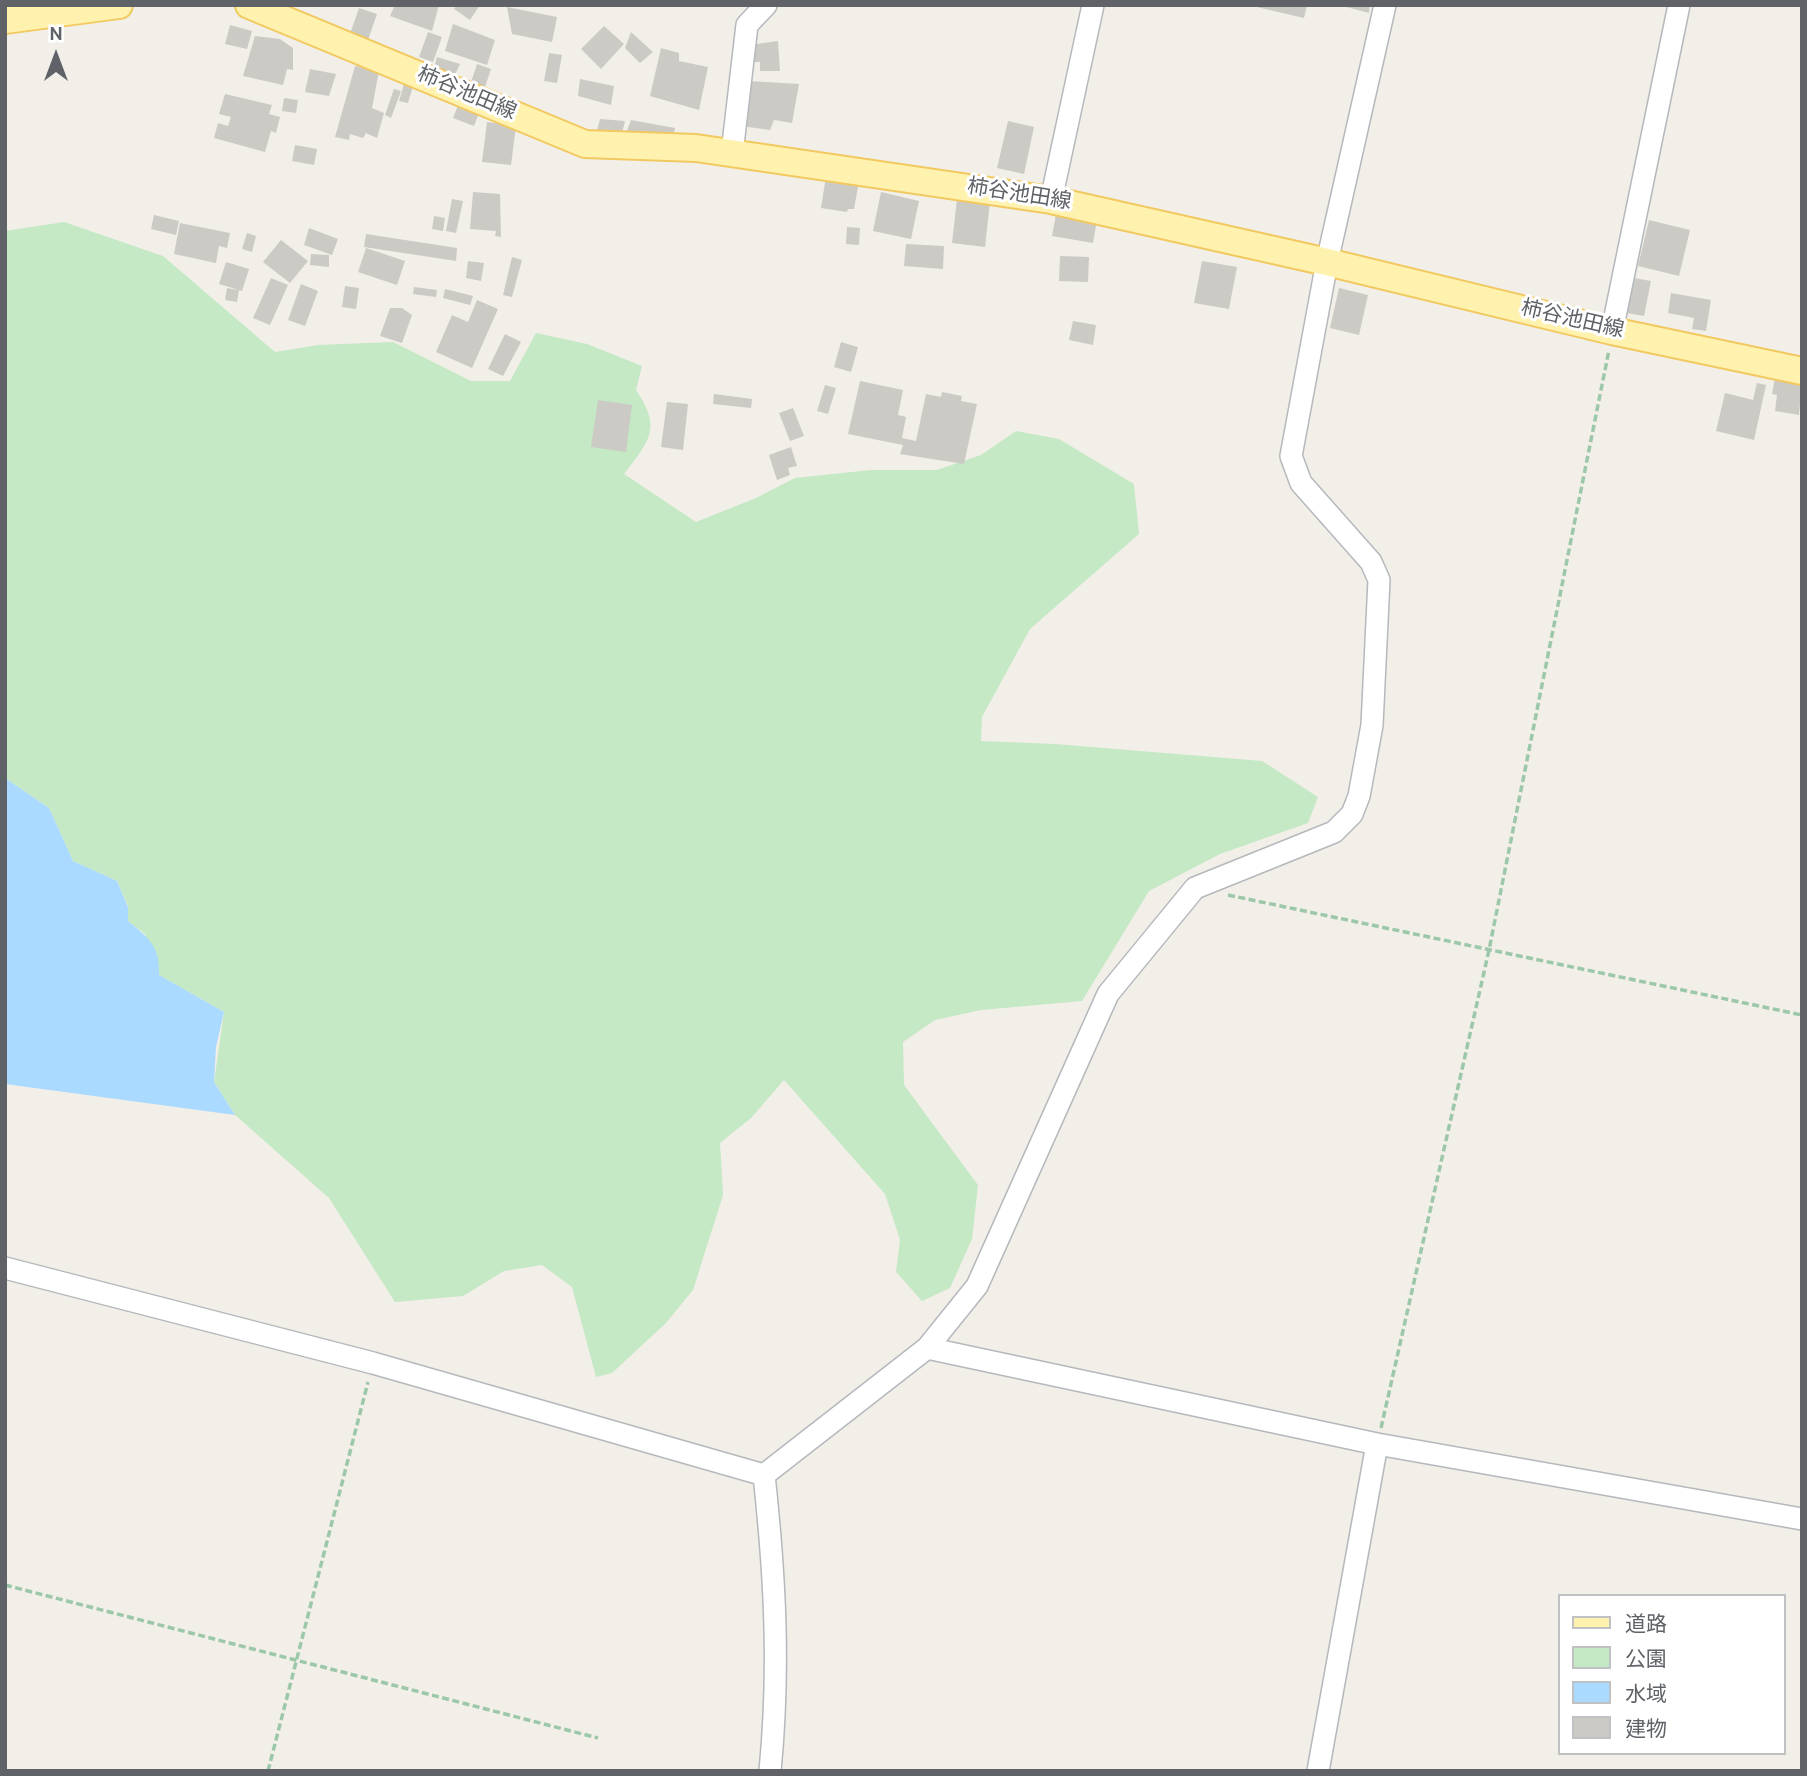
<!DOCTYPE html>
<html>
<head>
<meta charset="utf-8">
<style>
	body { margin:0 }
	#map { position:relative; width:1807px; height:1776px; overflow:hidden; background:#f1efe8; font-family:Overpass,"Noto Sans JP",sans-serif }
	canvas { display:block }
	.frame { position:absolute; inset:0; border:7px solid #5f6368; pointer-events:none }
	.legend { position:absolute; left:1558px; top:1594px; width:228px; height:161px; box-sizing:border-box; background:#fff; border:2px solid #bfc1c3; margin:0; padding:9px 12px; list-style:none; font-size:21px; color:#5f6368 }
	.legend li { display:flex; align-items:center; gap:14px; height:35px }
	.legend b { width:35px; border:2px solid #bfc1c3 }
	.north { position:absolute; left:21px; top:21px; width:70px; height:70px; -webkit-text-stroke:5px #fff; paint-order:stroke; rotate:0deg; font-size:19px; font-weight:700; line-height:28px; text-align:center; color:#5f6368 }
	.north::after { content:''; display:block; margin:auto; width:24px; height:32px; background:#5f6368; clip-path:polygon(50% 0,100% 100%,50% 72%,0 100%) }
</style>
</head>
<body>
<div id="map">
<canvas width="1807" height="1776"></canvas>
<div class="frame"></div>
<ul class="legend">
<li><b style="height:9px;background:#fff2af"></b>道路</li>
<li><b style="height:19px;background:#c5e8c5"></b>公園</li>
<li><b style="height:19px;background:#aadaff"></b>水域</li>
<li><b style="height:19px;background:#cccac5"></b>建物</li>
</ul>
<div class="north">N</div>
</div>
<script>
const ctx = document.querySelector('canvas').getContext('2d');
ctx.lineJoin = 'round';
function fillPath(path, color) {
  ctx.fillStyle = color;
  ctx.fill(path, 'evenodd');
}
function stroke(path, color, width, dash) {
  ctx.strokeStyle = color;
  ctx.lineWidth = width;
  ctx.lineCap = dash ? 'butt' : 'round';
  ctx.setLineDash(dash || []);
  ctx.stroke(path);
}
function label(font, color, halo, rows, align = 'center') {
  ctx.font = font + ' Overpass,"Noto Sans JP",sans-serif';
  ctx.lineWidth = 6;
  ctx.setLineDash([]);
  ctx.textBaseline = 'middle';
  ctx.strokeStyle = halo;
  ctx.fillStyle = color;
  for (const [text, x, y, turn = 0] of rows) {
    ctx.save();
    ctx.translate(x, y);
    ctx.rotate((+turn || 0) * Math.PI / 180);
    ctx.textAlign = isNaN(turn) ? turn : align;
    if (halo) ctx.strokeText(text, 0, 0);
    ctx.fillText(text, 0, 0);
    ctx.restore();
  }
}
fillPath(new Path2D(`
	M64,222l99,34 112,96 43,-7 75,-3 78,39h39l26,-48 51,11 55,22 -6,24c26,38 14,50 -12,84l72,48 60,-24 39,-20 76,-8h66l44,-15 35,-24 43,8 75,45 5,50 -109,95 -48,88 -1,24 74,3 207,17 56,36 -10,26 -88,31 -71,37 -67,110 -101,9 -46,10 -32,22 1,43 74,100 -6,54 -22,49 -28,13 -26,-29 4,-32 -15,-46 -101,-114 -33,38 -31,25 3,52 -30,95 -27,33 -54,50 -16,4 -24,-90 -30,-22 -38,6 -41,25 -68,6 -66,-104 -94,-83 -21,-33 10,-70 -65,-37 -14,-41 -17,-13v-15l-11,-25 -44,-20 -24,-53 -44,-30v-547z`), '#c5e8c5');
fillPath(new Path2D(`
	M5,778l44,30 24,53 44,20 11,26v14c22,18 32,26 31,54l65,37 -8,35 -2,35 21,33 -230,-31z`), '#aadaff');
fillPath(new Path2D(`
	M395,5h44l-7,26 -42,-15z
	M457,5h23l-10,15 -16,-11z
	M1248,5h59l-3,13z
	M1339,5h31l-1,8z
	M507,7l50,10 -5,25 -40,-8z
	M359,8l18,6 -9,26 -18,-6z
	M453,24l42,16 -8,25 -42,-14z
	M230,25l22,6 -5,18 -22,-5z
	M604,26l20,18 -23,25 -20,-20z
	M428,32l14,5 -9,25 -14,-5z
	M631,32l22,20 -13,11 -15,-15z
	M255,36l25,3 13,9v22l-6,-1 -4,16 -40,-9z
	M778,41l2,30h-20v-9h-23l-2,-15z
	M661,48l18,5v8l29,6 -9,43 -49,-14z
	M549,53l13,2 -5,28 -13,-2z
	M437,57l23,7 -8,17 -20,-6z
	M477,64l14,5 -8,24 -14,-5z
	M355,66l24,5 -7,37 12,5 -7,25 -11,-5 -3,5 -13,-4 -1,6 -14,-3z
	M310,69l26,5 -7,22 -24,-4z
	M580,79l34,7 -3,19 -33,-9z
	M749,81l50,3 -7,39 -18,-3 -4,10 -44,-6z
	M404,84l9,2 -5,17 -9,-2z
	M394,89l7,2 -10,27 -6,-3z
	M225,94l47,11 -3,9 11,3 -4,16 -5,-2 -6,21 -51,-14 4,-15 10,3 3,-9 -12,-3z
	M284,98l14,2 -2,13 -14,-2z
	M459,103l21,7 -6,16 -21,-8z
	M600,119l25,2 -5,21 -25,-4z
	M631,120l44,8 -4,16 -45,-11z
	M1008,121l26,6 -10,47 -27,-6z
	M487,122l29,4 -5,39 -29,-3z
	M295,145l22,4 -3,16 -22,-4z
	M826,176l33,5 -5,28h-6l-1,3 -26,-4z
	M473,192l27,2 1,43 -6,-1 1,-5 -26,-2z
	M881,192l38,9 -8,38 -38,-8z
	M452,199l11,2 -7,32 -10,-2z
	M957,199l33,3 -5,45 -33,-4z
	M1056,214l41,6 -4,23 -41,-7z
	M154,215l25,6 -3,14 -25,-6z
	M434,216l11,2 -2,13 -11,-2z
	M1649,220l41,10 -11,46 -41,-10z
	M180,223l50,10 -3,15 -8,-2 -3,17 -42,-9z
	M847,227l13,1 -1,17 -13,-1z
	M309,228l29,11 -6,16 -28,-10z
	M247,233l9,3 -4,16 -10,-3z
	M366,234l91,14 -1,13 -92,-14z
	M281,240l27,21 -18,22 -27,-21z
	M906,244l38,2 -1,23 -39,-3z
	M366,248l39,13 -8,24 -39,-13z
	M311,254l18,1v12l-19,-2z
	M1060,256l29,1 -1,25 -29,-1z
	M512,257l10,3 -10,37 -9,-2z
	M468,261l16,2 -3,18 -15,-3z
	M1202,261l35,6 -8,42 -35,-6z
	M226,262l23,7 -7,22 -23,-7z
	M271,278l17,7 -18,40 -17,-7z
	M1634,278l17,3 -7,35 -17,-3z
	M301,284l17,7 -13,35 -17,-6z
	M345,286l14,2 -3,21 -14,-2z
	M414,287l23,3 -1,7 -23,-3z
	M227,288l12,2 -2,12 -12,-2z
	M1339,288l29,7 -9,40 -29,-7z
	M445,289l28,7 -3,9 -27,-7z
	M1671,293l40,7 -5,31 -14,-2 2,-11 -26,-5z
	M477,300l21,9 -26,59 -36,-16 16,-37 16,7z
	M390,308h12l10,7 -10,28 -22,-7z
	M1073,321l23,4 -3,20 -24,-5z
	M505,334l16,8 -18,34 -15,-7z
	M841,342l17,5 -7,25 -17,-5z
	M1775,377l27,4 -3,34 -24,-4 2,-16 -5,-1z
	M860,381l43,9 -5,25 8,2 -4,21 14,3 10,-47 15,3 1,-5 20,4 -1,5 16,3 -13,60 -64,-10 3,-9 -55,-11z
	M1757,383l9,2 -12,55 -38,-9 9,-38 28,7z
	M825,385l11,3 -8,26 -11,-3z
	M714,394l38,5 -1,9 -38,-4z
	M598,400l34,5 -6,47 -35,-5z
	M667,402l21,2 -5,46 -22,-3z
	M793,408l11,28 -14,5 -11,-28z
	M791,447l6,19 -9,2 2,7 -13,5 -8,-25z`), '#cccac5');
const minor = new Path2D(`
	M732,153l15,-128 19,-20
	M1051,200l42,-195
	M1612,331l67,-326
	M5,1268l368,95 391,112
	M927,1348l450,96 425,75
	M764,1475l163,-127 50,-62 131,-292 87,-106 139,-56 18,-18 7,-18 13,-71 7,-145 -8,-18 -70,-79 -10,-27 36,-194 58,-257
	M764,1475c11,101 16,194 6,296
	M1318,1771l59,-327`);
const major = new Path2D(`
	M249,5l336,139 111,4 355,52 276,62 285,69 190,40
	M5,20l114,-15`);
stroke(minor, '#b5b8bc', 24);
stroke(major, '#f2c960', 30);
stroke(new Path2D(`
	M1228,895l574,120
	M1381,1428l108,-478 120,-600
	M5,1585l593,153
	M268,1771l100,-389`), '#9cc7a9', 3.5, [7, 3.5]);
stroke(minor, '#fff', 21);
stroke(major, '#fff2af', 26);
label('21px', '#5f6368', '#fff', [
	["柿谷池田線",466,95,23],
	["柿谷池田線",1019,196,9],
	["柿谷池田線",1572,321,13]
]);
</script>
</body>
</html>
